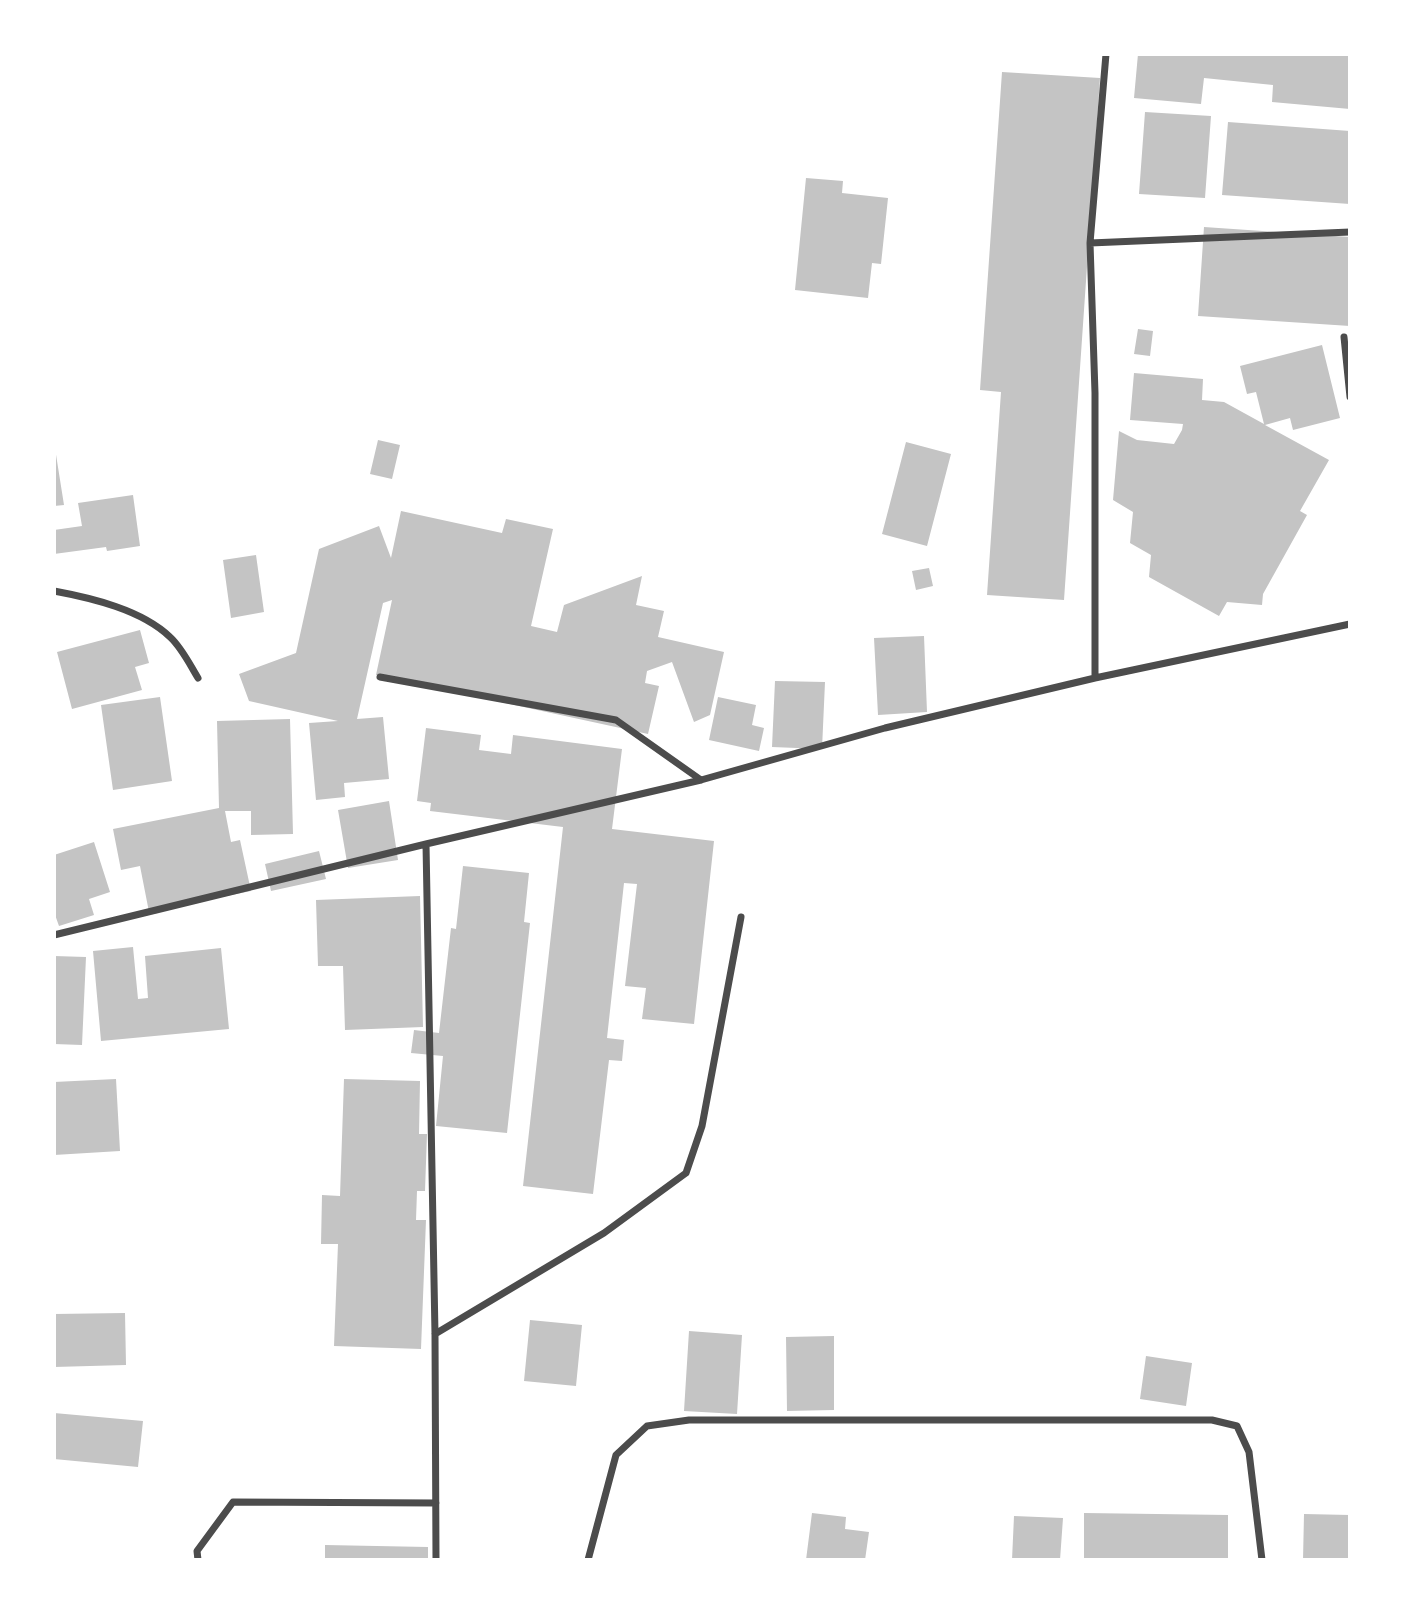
<!DOCTYPE html>
<html>
<head>
<meta charset="utf-8">
<style>
	body { margin:0 }
	#map { position:relative; width:1404px; height:1614px; overflow:hidden; background:#fff; font-family:Rubik,sans-serif }
	canvas { display:block }
	.frame { position:absolute; inset:0; border:56px solid #fff; pointer-events:none }
</style>
</head>
<body>
<div id="map">
<canvas width="1404" height="1614"></canvas>
<div class="frame"></div>
</div>
<script>
const ctx = document.querySelector('canvas').getContext('2d');
ctx.lineJoin = 'round';
function fillPath(path, color) {
  ctx.fillStyle = color;
  ctx.fill(path, 'evenodd');
}
function stroke(path, color, width, dash) {
  ctx.strokeStyle = color;
  ctx.lineWidth = width;
  ctx.lineCap = dash ? 'butt' : 'round';
  ctx.setLineDash(dash || []);
  ctx.stroke(path);
}
fillPath(new Path2D(`
	M1138,54h212v55l-78,-7 1,-17 -69,-7 -3,26 -67,-6z
	M1002,72l98,6 -36,522 -77,-5 14,-203 -21,-2z
	M1145,112l66,4 -6,82 -66,-4z
	M1228,122l122,9v73l-128,-9z
	M806,178l37,3 -1,12 46,5 -7,66 -9,-1 -4,35 -73,-8z
	M1204,227l146,10v89l-152,-10z
	M1138,329l15,2 -3,25 -16,-2z
	M1322,345l18,73 -47,12 -3,-12 -25,7 64,35 -29,51 7,4 -44,79 -1,11 -35,-3 -8,14 -70,-39 2,-22 -21,-12 3,-31 -20,-12 6,-69 18,9 37,4 8,-14 1,-6 -53,-4 4,-47 69,6 -1,21 22,2 40,22 -8,-32 -9,2 -7,-28z
	M378,440l22,5 -8,34 -22,-5z
	M54,442l10,63 -10,1z
	M906,442l45,12 -24,92 -45,-12z
	M133,495l7,51 -33,5 -1,-4 -52,7v-24l28,-4 -4,-23z
	M401,511l101,22 4,-14 47,10 -22,97 26,6 7,-27 78,-29 -6,29 28,6 -6,26 66,15 -14,63 -16,7 -22,-60 -25,9 -2,12 14,3 -11,48 -272,-59 16,-75 -9,3 -26,116 26,-2 6,62 -45,4 1,14 -29,3 -7,-77 29,-2 -89,-20 -10,-27 57,-21 23,-104 60,-23 12,32z
	M256,555l8,57 -33,6 -8,-58z
	M929,568l4,18 -17,4 -4,-19z
	M140,630l9,33 -14,4 7,23 -70,19 -15,-57z
	M924,636l3,76 -49,3 -4,-77z
	M775,681l50,1 -3,67 -50,-2z
	M160,697l12,84 -59,9 -12,-85z
	M718,697l38,8 -4,20 12,3 -5,23 -50,-11z
	M290,719l3,115 -42,1v-24h-26l6,31 9,-2 11,51 -102,21 -9,-46 -19,4 -8,-41 106,-21 -2,-87z
	M426,728l55,7 -2,15 32,4 2,-19 109,14 -10,80 102,12 -20,183 -52,-5 4,-31 -21,-2 12,-102 -13,-1 -17,155 17,2 -2,21 -13,-1 -16,134 -70,-8 40,-359 -133,-16 1,-8 -14,-2z
	M389,801l9,59 -50,8 -10,-58z
	M94,842l16,50 -21,7 5,16 -35,11 -5,-14v-57z
	M319,851l7,28 -55,12 -6,-27z
	M463,866l66,7 -5,49 6,1 -23,210 -71,-7 7,-70 -32,-3 3,-23 25,3 12,-105 5,1z
	M420,896l3,131 -78,3 -2,-64h-25l-2,-66z
	M133,947l5,52 10,-1 -3,-42 76,-8 8,81 -128,12 -8,-90z
	M54,956l32,1 -4,88 -28,-1z
	M116,1079l4,72 -66,4v-73z
	M344,1079l76,2 -1,53h8l-2,57h-8l-1,29h10l-5,129 -87,-3 4,-102h-17l1,-49 18,1z
	M125,1313l1,52 -72,2v-53z
	M530,1320l52,5 -6,61 -52,-5z
	M689,1331l53,4 -5,79 -53,-3z
	M834,1336v74l-47,1 -1,-74z
	M1146,1356l46,7 -6,43 -46,-7z
	M54,1413l89,8 -5,46 -84,-8z
	M812,1513l34,4 -1,12 24,3 -4,28h-59z
	M1084,1513l144,2v45h-144z
	M1304,1514l46,1v45h-47z
	M1014,1516l49,2 -3,42h-48z
	M325,1545l103,2v13h-103z`), '#c4c4c4');
stroke(new Path2D(`
	M1090,243l260,-11
	M1344,337l6,60
	M54,591c38,7 88,19 116,46 12,11 20,28 28,41
	M380,677l236,43 85,60
	M1095,678v-285l-5,-150 16,-189
	M426,844l9,490 1,226
	M54,935l372,-91 275,-64 184,-52 210,-50 255,-54
	M435,1334l169,-101 82,-60 16,-47 39,-209
	M198,1560l-1,-9 36,-49 203,1
	M588,1560l28,-105 31,-29 42,-6h523l25,6 12,26 13,108`), '#4c4c4c', 7);
</script>
</body>
</html>
